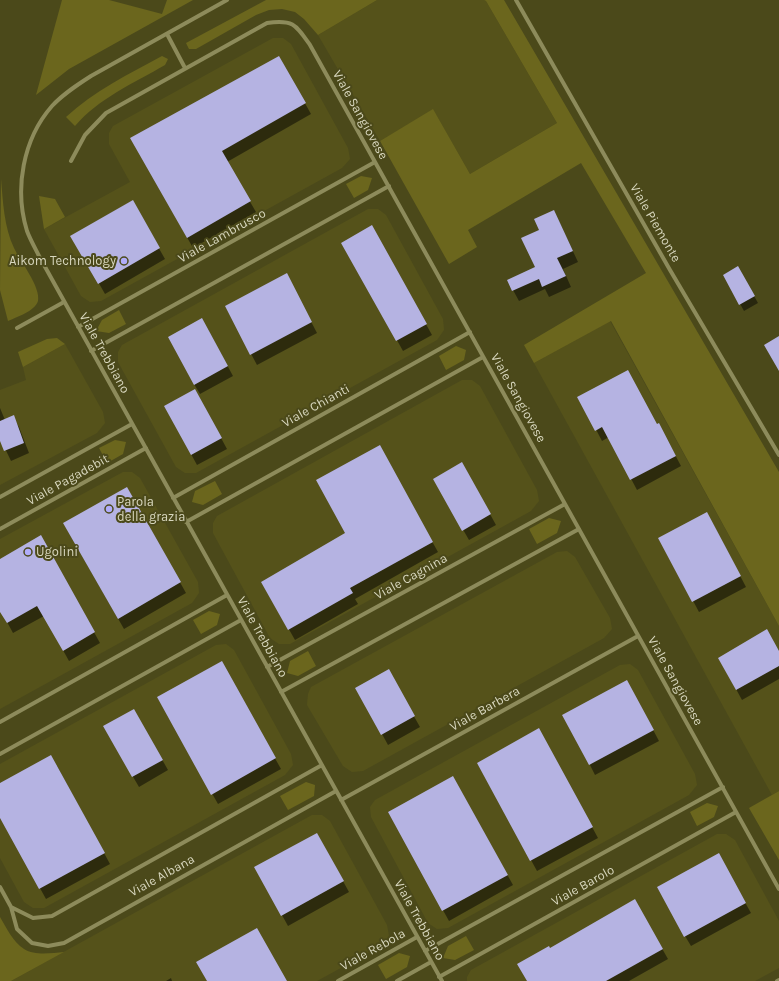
<!DOCTYPE html>
<html>
<head>
<meta charset="utf-8">
<style>
	body { margin:0 }
	canvas { display:block; background:#4b491a }
</style>
</head>
<body>
<canvas width="779" height="981"></canvas>
<script>
const ctx = document.querySelector('canvas').getContext('2d');
ctx.lineJoin = 'round';
function fillPath(path, color) {
  ctx.fillStyle = color;
  ctx.fill(path, 'evenodd');
}
function stroke(path, color, width, dash) {
  ctx.strokeStyle = color;
  ctx.lineWidth = width;
  ctx.lineCap = dash ? 'butt' : 'round';
  ctx.setLineDash(dash || []);
  ctx.stroke(path);
}
function label(font, color, halo, rows, align = 'center') {
  ctx.font = font + ' Karla,sans-serif';
  ctx.lineWidth = 4;
  ctx.setLineDash([]);
  ctx.textBaseline = 'middle';
  ctx.strokeStyle = halo;
  ctx.fillStyle = color;
  for (const [text, x, y, turn = 0] of rows) {
    ctx.save();
    ctx.translate(x, y);
    ctx.rotate((+turn || 0) * Math.PI / 180);
    ctx.textAlign = isNaN(turn) ? turn : align;
    if (halo) ctx.strokeText(text, 0, 0);
    ctx.fillText(text, 0, 0);
    ctx.restore();
  }
}
fillPath(new Path2D(`
	M377,0h107l2,1 71,122 -87,51 -37,-64 -53,31 -62,-106z
	M273,38h10l8,6 57,104 2,11 -8,9 -241,133 -11,1 -9,-6 -37,-67 86,-47 -21,-38v-11l4,-7z
	M368,209h10l8,6 57,104 1,11 -7,10 -241,133h-11l-9,-6 -58,-105v-10l4,-7z
	M610,321l169,305v165l-7,4 -238,-432z
	M65,344l38,68 2,11 -8,10 -97,52v-95l26,-10 -3,-13z
	M462,380h10l8,6 57,104 2,11 -8,10 -241,133h-11l-9,-6 -57,-105v-10l4,-7z
	M123,472h9l8,6 58,104 1,11 -7,10 -192,106v-170z
	M567,551l8,6 35,61 2,11 -8,9 -241,133 -11,1 -9,-6 -36,-61 1,-11 3,-7 246,-135z
	M226,644l8,6 57,104 2,11 -8,10 -241,133h-11l-9,-6 -24,-44v-94l216,-119z
	M630,664l8,6 57,104 2,11 -8,10 -241,133 -11,1 -9,-6 -57,-106 -1,-10 5,-7 245,-135z
	M312,815h10l8,6 57,104 2,11 -8,10 -64,35h-306z
	M717,834h9l9,6 44,81v47l-24,13h-288v-4l4,-7z`), '#55521a');
fillPath(new Path2D(`
	M62,0h47l53,14 5,-14h26l-124,69 -33,26z
	M266,0h111l-59,35 -14,-16 -9,-7 -13,-3 -13,1 -13,5 -60,34h-7l-3,-6z
	M484,0h20l275,472v154l-168,-305 -77,42 -10,-18 122,-72 -65,-110 -113,67 9,17 -28,17 -69,-123 53,-32 37,65 87,-51 -71,-122z
	M162,56l6,3 -3,6c-31,18 -66,33 -90,61l-9,-9c28,-26 63,-43 96,-61z
	M361,176l11,2 -4,12 -14,8 -8,-14z
	M1,179c2,23 3,48 13,69 6,13 27,39 24,53 -3,10 -21,16 -30,20l-8,-31z
	M39,196l16,3 10,18 -21,12z
	M119,310l7,14 -17,9 -13,-2 6,-11z
	M57,338l8,6 -42,23 -5,-15 29,-13z
	M456,346l10,4 -2,10 -18,10 -7,-14z
	M115,440l11,2 -3,12 -16,9 -8,-15z
	M215,481l7,13 -19,11 -11,-3 3,-11z
	M549,518l12,3 -4,12 -20,11 -8,-15z
	M209,611l11,3 -3,11 -16,9 -8,-14z
	M308,651l8,15 -18,10 -11,-3 3,-12z
	M306,782l9,3 -1,11 -26,14 -8,-14z
	M779,791v69l-30,-52z
	M707,803l11,3 -4,11 -17,9 -7,-14z
	M0,917c6,10 13,25 24,32 11,7 28,4 40,3l-53,29h-11z
	M466,936l8,14 -19,10 -12,-2 5,-12z
	M399,953l11,3 -3,11 -21,12 -8,-14z`), '#6b661d');
fillPath(new Path2D(`
	M279,57l32,57 -84,48 29,50 -63,36 -61,-109z
	M132,201l33,58 -60,35 -33,-58z
	M554,211l24,51 -15,7 8,18 -22,10 -4,-8 -26,12 -6,-11 23,-22 5,-38z
	M372,227l60,108 -29,16 -60,-108z
	M738,267l20,36 -14,8 -20,-36z
	M292,285l25,48 -60,32 -31,-58z
	M208,330l25,46 -33,18 -6,-10z
	M579,397l78,28 7,9 17,32 -44,24 -28,-53 -7,4z
	M201,401l26,48 -30,16 -6,-11z
	M0,408l5,12 8,-3 6,10 10,26 -18,8 -11,-23z
	M379,447l59,105 -83,47 3,5 -63,36 -33,-58 85,-49z
	M462,463l34,62 -27,15 -35,-61z
	M127,488l59,105 -62,36 -60,-105z
	M713,524l33,63 -47,25 -39,-73z
	M41,537l59,106 -31,18 -25,-45 -31,17 -13,-24v-49z
	M779,652v27l-37,21 -23,-42z
	M221,662l60,107 -63,35 -60,-106z
	M394,681l26,46 -32,18 -31,-57z
	M633,692l26,49 -64,34 -5,-10z
	M134,710l34,60 -29,17 -35,-60z
	M545,740l53,98 -61,33 -59,-108z
	M57,766l53,98 -64,35 -46,-83v-32z
	M459,788l54,97 -64,36 -60,-108z
	M317,834l32,58 -61,34 -32,-58z
	M724,865l27,48 -60,33 -6,-10z
	M635,901l33,58 -39,22h-101z
	M171,978l1,3h-6z`), '#0007');
fillPath(new Path2D(`
	M279,56l27,47 -84,48 29,50 -64,37 -57,-100z
	M133,200l27,48 -62,36 -28,-48z
	M554,210l19,41 -16,7 9,18 -24,11 -3,-8 -27,12 -5,-11 28,-13 -14,-29 18,-8 -5,-11z
	M372,225l55,99 -31,17 -55,-98z
	M738,266l17,30 -16,9 -16,-30z
	M287,273l25,49 -62,33 -25,-49z
	M202,318l26,48 -34,19 -26,-48z
	M779,336v35l-15,-26z
	M628,370l29,54 2,-1 17,33 -46,24 -28,-53 -7,4 -18,-34z
	M195,389l27,49 -31,17 -27,-49z
	M14,415l10,28 -20,8 -4,-10v-20z
	M380,445l53,97 -83,46 3,5 -65,37 -27,-48 84,-49 -29,-53z
	M462,462l29,52 -29,17 -29,-52z
	M127,487l54,95 -63,37 -55,-96z
	M707,512l34,64 -49,26 -34,-64z
	M41,535l54,97 -32,19 -26,-45 -30,17 -7,-11v-53z
	M767,629l12,22v15l-43,24 -18,-32z
	M222,661l54,97 -65,37 -54,-98z
	M389,669l26,47 -34,19 -26,-47z
	M627,680l27,50 -65,35 -27,-50z
	M134,709l29,51 -31,17 -29,-51z
	M539,728l54,99 -63,34 -53,-98z
	M51,755l54,98 -66,36 -39,-71v-35z
	M453,776l55,99 -66,36 -54,-99z
	M317,833l27,48 -63,35 -27,-49z
	M719,853l27,50 -62,34 -27,-50z
	M635,899l28,50 -57,32h-79l-10,-17 32,-18 1,2z
	M257,928l30,53h-80l-11,-19z`), '#b5b3e2');
stroke(new Path2D(`
	M227,0l-136,76c-14,9 -28,18 -39,30 -29,33 -38,83 -25,125 3,8 8,17 12,25l403,725
	M516,0l154,270 109,185
	M167,34l18,34
	M71,161l14,-26 21,-22 161,-90c26,-4 29,2 43,22l469,844
	M78,327l297,-165
	M17,328l47,-26
	M91,351l298,-165
	M0,497l132,-73
	M173,498l297,-166
	M186,522l297,-165
	M0,529l146,-81
	M267,667l298,-163
	M281,692l298,-163
	M0,722l227,-127
	M0,754l241,-134
	M341,800l297,-164
	M0,887l11,20 6,22 15,14 16,3 16,-3 272,-152
	M11,907l22,11 19,-2 270,-151
	M425,951l298,-164
	M439,977l297,-165
	M338,981l79,-44
	M397,981l34,-19
	M777,981l2,-1`), '#8d8b5b', 4);
for (const [x, y, r, color] of [
	[124,261,4,"#b1adfa"],
	[109,509,4,"#b1adfa"],
	[28,552,4,"#b1adfa"]
]) {
  const dot = new Path2D();
  dot.arc(x, y, r, 0, 2 * Math.PI);
  ctx.fillStyle = color;
  ctx.fill(dot);
  stroke(dot, '#4b491a', 1.5);
}
label('13px', '#d8d7be', '#4b491a', [
	["Viale Sangiovese",360,115,61],
	["Viale Piemonte",655,223,60],
	["Viale Lambrusco",222,236,-29],
	["Viale Trebbiano",104,353,61],
	["Viale Sangiovese",518,398,61],
	["Viale Chianti",316,406,-29],
	["Viale Pagadebit",68,480,-29],
	["Viale Cagnina",411,577,-29],
	["Viale Trebbiano",262,637,61],
	["Viale Sangiovese",675,681,61],
	["Viale Barbera",485,709,-29],
	["Viale Albana",162,876,-29],
	["Viale Barolo",583,886,-29],
	["Viale Trebbiano",419,920,61],
	["Viale Rebola",373,950,-29]
]);
label('13px', '#d8d7be', '#4b491a', [
	["Aikom Technology",116,261,"right"],
	["Parola",117,502],
	["della grazia",117,517],
	["Ugolini",36,552]
], 'left');
</script>
</body>
</html>
